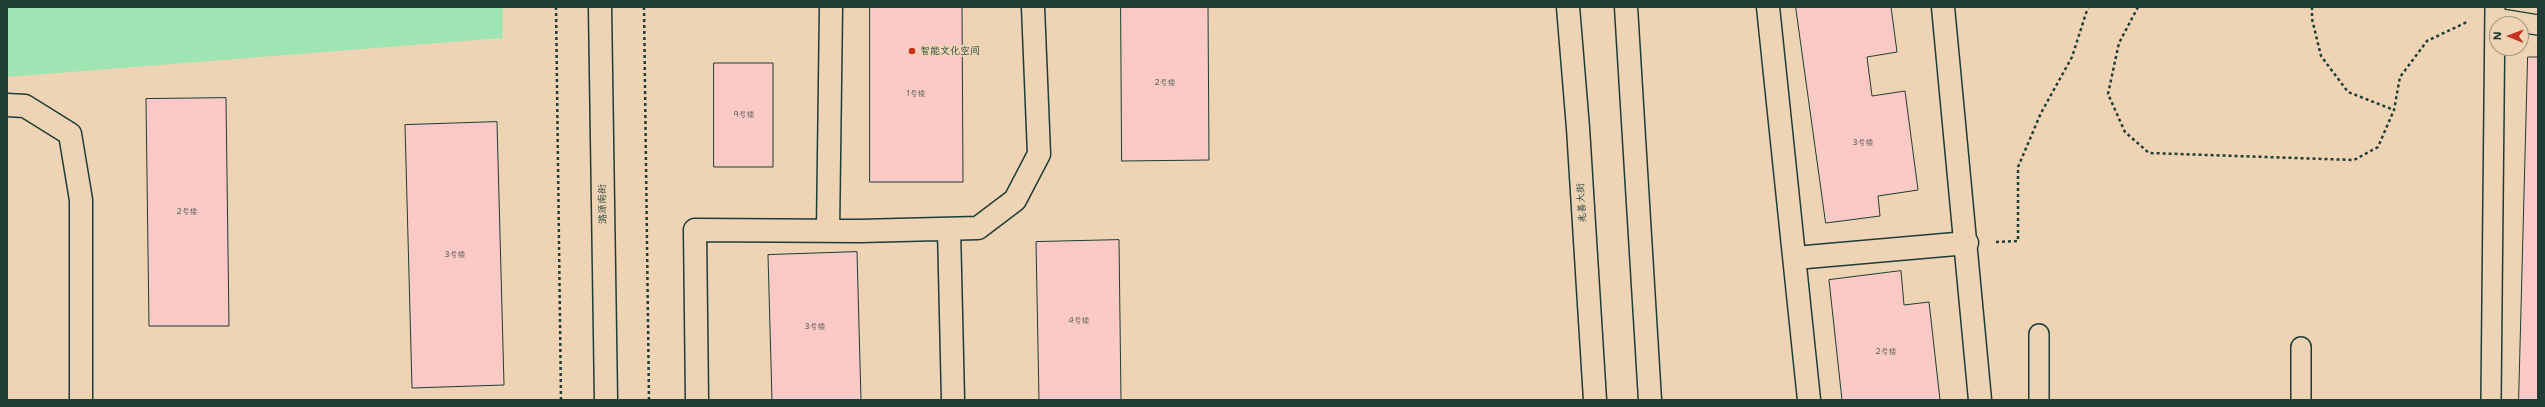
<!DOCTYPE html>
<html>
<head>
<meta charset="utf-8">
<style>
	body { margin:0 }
	#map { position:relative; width:2545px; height:407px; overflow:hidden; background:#eed4b5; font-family:"Shantell Sans",sans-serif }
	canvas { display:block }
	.frame { position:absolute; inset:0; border:8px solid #1f3d34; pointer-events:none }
	.north { position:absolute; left:2489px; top:16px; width:40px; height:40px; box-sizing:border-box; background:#eed4b5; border:1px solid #9b9881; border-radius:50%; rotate:271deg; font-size:11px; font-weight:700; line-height:16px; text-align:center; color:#1f3d34 }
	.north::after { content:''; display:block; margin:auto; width:14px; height:18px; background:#c8321e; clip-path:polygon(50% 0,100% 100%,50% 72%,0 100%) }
</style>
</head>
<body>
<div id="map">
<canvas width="2545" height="407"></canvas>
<div class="frame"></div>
<div class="north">N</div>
</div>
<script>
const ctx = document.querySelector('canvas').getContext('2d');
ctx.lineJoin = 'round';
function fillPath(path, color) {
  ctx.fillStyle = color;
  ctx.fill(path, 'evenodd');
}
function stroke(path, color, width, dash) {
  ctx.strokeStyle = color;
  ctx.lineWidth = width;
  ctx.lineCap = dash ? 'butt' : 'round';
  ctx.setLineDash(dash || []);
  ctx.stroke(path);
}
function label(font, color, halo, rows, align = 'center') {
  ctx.font = font + ' "Shantell Sans","LXGW WenKai TC",sans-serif';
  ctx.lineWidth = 4;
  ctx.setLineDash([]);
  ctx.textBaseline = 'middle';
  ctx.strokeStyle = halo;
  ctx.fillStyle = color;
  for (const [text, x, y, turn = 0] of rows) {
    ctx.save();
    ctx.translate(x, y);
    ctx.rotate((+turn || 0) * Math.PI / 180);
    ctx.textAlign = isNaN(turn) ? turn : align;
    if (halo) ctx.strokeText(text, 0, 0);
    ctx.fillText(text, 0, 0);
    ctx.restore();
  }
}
fillPath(new Path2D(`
	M7,7h496l-1,31 -495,39z`), '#9ee5b3');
const building = new Path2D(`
	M870,7h92l1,175h-93z
	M1121,7h87l1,153 -87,1z
	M1796,7h95l6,45 -30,5 5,39 33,-5 13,99 -40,6 2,20 -54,7z
	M2528,57h10v343h-19z
	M714,63h59v104h-59z
	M226,98l3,228h-80l-3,-227z
	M497,122l7,263 -92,3 -7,-263z
	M1119,240l2,160h-82l-3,-158z
	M857,252l4,148h-89l-4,-145z
	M1901,271l3,34 25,-3 11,98h-98l-13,-120z`);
fillPath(building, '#fbcac6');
stroke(building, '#1f3d34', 1);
const service = new Path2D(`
	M2495,18l43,7
	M2039,400v-66
	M2301,400v-53
	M2491,400l4,-393`);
const minor = new Path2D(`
	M1768,7l41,393
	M1943,7l37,393
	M7,105l18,1 45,28 11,66v200
	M949,229l4,171
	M828,231l3,-224
	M1795,258l172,-15
	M697,400l-2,-170 165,1 118,-3 37,-28 24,-46 -6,-147`);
const tertiary = new Path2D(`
	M600,7l6,393`);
const secondary = new Path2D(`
	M1568,7l10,121 17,272
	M1626,7l24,393`);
stroke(service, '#1f3d34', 22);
stroke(minor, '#1f3d34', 25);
stroke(tertiary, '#1f3d34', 25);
stroke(secondary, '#1f3d34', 25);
stroke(new Path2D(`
	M556,7l5,393
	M644,7l5,393
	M2138,7l-19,36 -11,51 17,38 24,21 205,7 24,-13 16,-37 6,-33 27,-36 40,-19
	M2312,7v12l9,37 27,36 46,18
	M1996,242l22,-1v-74l23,-54 31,-56 16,-50`), '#1f3d34', 2.5, [3, 3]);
stroke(service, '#eed4b5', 19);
stroke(minor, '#eed4b5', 22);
stroke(tertiary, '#eed4b5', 22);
stroke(secondary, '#eed4b5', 22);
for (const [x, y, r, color] of [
	[912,51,4,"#c8321e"]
]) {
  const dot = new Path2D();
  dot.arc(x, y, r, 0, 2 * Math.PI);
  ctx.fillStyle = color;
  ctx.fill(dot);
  stroke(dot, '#eed4b5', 1.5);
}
label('8px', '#566058', null, [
	["2号楼",1165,83],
	["1号楼",916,94],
	["9号楼",744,115],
	["3号楼",1863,143],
	["2号楼",187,212],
	["3号楼",455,255],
	["4号楼",1079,321],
	["3号楼",815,327],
	["2号楼",1886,352]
]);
label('10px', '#1f3d34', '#eed4b5', [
	["智能文化空间",920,51]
], 'left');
label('10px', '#1f3d34', '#eed4b5', [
	["兆善大街",1582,203,-94],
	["潞源南街",603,204,-91]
]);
</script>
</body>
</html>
